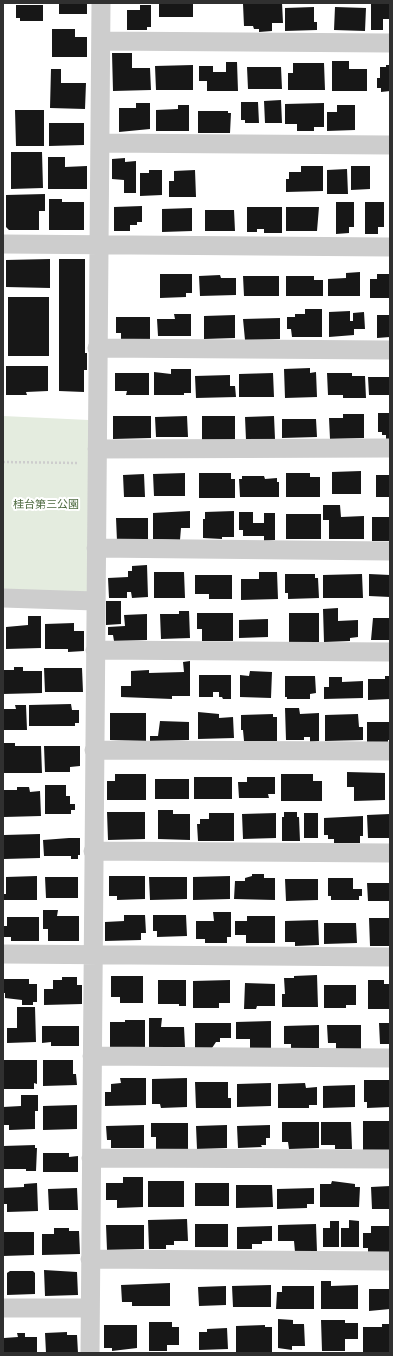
<!DOCTYPE html>
<html>
<head>
<meta charset="utf-8">
<style>
	body { margin:0 }
	#map { position:relative; width:393px; height:1356px; overflow:hidden; background:#fff; font-family:"Archivo Narrow",sans-serif }
	canvas { display:block }
	.frame { position:absolute; inset:0; border:4px solid #303030; pointer-events:none }
</style>
</head>
<body>
<div id="map">
<canvas width="393" height="1356"></canvas>
<div class="frame"></div>
</div>
<script>
const ctx = document.querySelector('canvas').getContext('2d');
ctx.lineJoin = 'round';
function fillPath(path, color) {
  ctx.fillStyle = color;
  ctx.fill(path, 'evenodd');
}
function stroke(path, color, width, dash) {
  ctx.strokeStyle = color;
  ctx.lineWidth = width;
  ctx.lineCap = dash ? 'butt' : 'round';
  ctx.setLineDash(dash || []);
  ctx.stroke(path);
}
function label(font, color, halo, rows, align = 'center') {
  ctx.font = font + ' "Archivo Narrow","Noto Sans JP",sans-serif';
  ctx.lineWidth = 4;
  ctx.setLineDash([]);
  ctx.textBaseline = 'middle';
  ctx.strokeStyle = halo;
  ctx.fillStyle = color;
  for (const [text, x, y, turn = 0] of rows) {
    ctx.save();
    ctx.translate(x, y);
    ctx.rotate((+turn || 0) * Math.PI / 180);
    ctx.textAlign = isNaN(turn) ? turn : align;
    if (halo) ctx.strokeText(text, 0, 0);
    ctx.fillText(text, 0, 0);
    ctx.restore();
  }
}
fillPath(new Path2D(`
	M3,416l86,4 1,174 -87,-3z`), '#e4ecdf');
fillPath(new Path2D(`
	M59,3h28v11h-28z
	M159,3h34v14h-34z
	M282,3l1,20h-11v8l-13,1v-3h-5l-1,-3h-9l-1,-22z
	M371,3h19v16h-7v11h-12z
	M16,5h27v16h-23v-3h-4z
	M140,5h11v22h-4v3h-20v-20h13z
	M314,7v15h3v8l-32,1v-23z
	M335,7l31,1 -1,23 -31,-1z
	M52,29h23v8h12v20h-35z
	M112,53h20v15h18l1,22 -38,1z
	M332,61h17v8h18v22h-35z
	M226,62h11l1,29h-31v-10h-8v-15h14v6h13z
	M293,63h31l1,27h-37v-17h5z
	M193,65v25h-37l-1,-24z
	M386,65h4v26l-9,1v-4h-4v-10h3v-11h6z
	M247,67h34l1,22h-34z
	M51,69h10v14h25l-1,26 -35,-1z
	M281,100l1,23h-17l-1,-22z
	M241,102h17l1,21h-14v-3h-4z
	M136,103h14v26l-31,3v-24h17z
	M324,103v24h-10v4h-17v-7h-12v-20z
	M178,105h11v26h-33v-21l22,-1z
	M337,105h18v25l-28,1v-19h10z
	M15,110h29v36h-28z
	M198,111h30v2h3l-1,20h-32z
	M49,123h35v22l-35,1z
	M11,152h31l1,36 -32,1z
	M48,157h17v10l22,-1v23h-39z
	M125,158v4l11,-1v32h-12v-13l-12,-1v-20z
	M301,166h22v25l-37,1v-13h3v-7h12z
	M351,166h19v23l-19,1z
	M347,169l1,25h-21v-24z
	M149,170h13v25l-22,1v-23h9z
	M195,170l1,27h-27v-16h5v-10z
	M45,194v17h-6v19h-30l-3,-3v-32z
	M49,199h13v3h22v28h-35z
	M336,202h18v25h-5v6l-13,1z
	M365,202h19v25h-6v7h-13z
	M142,206v16h-5v3h-7v6h-16v-24z
	M247,207h35v26h-18v-4h-7v3h-10z
	M286,207h33l-2,24h-31z
	M192,208v23l-30,1v-23z
	M205,210h29l1,21h-30z
	M50,259v29l-44,-1v-27z
	M59,259h26v94h2v17h-3v22l-25,-1z
	M360,272v24h-32v-17l18,-1v-5z
	M160,274h32v19h-6v4l-26,1z
	M377,274h13v24h-20v-19h7z
	M220,275l1,3h15v17l-36,1 -1,-20z
	M243,276h36v20h-35z
	M286,276h28v4h9v16h-37z
	M8,297h41v59h-41z
	M305,309h17v28h-30l-1,-8h-4v-12h8v-3h10z
	M350,311v10h3v-8l11,-1 1,17h-11v6l-25,2v-25z
	M174,314h17v22h-33l-1,-17h18z
	M235,315v23l-31,1v-23z
	M377,315h13v22l-13,1z
	M116,317h34v22h-29v-6h-5z
	M280,318v21l-35,1 -2,-21z
	M6,366h42v25l-22,1 1,3h-21z
	M310,368v5l6,-1 1,25 -32,1 -1,-29z
	M171,369h20v24h-7v2h-30v-23l17,2z
	M115,373h34v22h-23l1,-4h-12z
	M273,373l1,24h-35v-23z
	M327,373h25v3h13l1,22h-23v-3h-15z
	M230,375v11h5l1,11 -40,1 -1,-22z
	M368,377h22v18h-21z
	M378,413h12v26h-4v-4h-4v-3h-4z
	M343,414h21v24l-34,1 -1,-21h14z
	M113,416h38v22l-38,1z
	M187,416l1,21h-32l-1,-20z
	M202,416h33v24h-33z
	M274,416l1,23 -29,1 -1,-23z
	M282,419h34l1,18 -35,1z
	M361,471v23h-29v-22z
	M185,473v23h-31l-1,-22z
	M199,473h32v6h4v19h-36z
	M286,473h24v4h10v20h-34z
	M144,474l1,23h-21l-1,-22z
	M376,475h14v22h-14z
	M242,476h22l1,3 12,-1v4h2v15h-39l-1,-18h3z
	M323,505h17l1,12 23,-1v23h-35v-19h-6z
	M190,511v17h-9l-1,12 -27,-1v-26z
	M234,511v26h-12v2l-19,-1v-19h2v-7z
	M239,512h14v11h11v-10h11v27l-11,1v-5h-21v-6h-4z
	M286,514h35v25h-35z
	M372,517h18v24h-18z
	M116,518h32v21l-31,2z
	M147,565l1,32 -16,1 -1,-6h-4v6h-18l-1,-20 20,-1v-6h4v-5z
	M154,572h30l1,26h-31z
	M259,572h18l1,27 -37,1v-21h18z
	M285,574h30v4h3l1,20 -31,1v-6h-3z
	M362,574l1,24h-40v-23z
	M369,574l21,1v22l-21,-1z
	M195,575h37v24h-23v-5h-14z
	M106,601h15v23l-15,1z
	M338,608v13l20,-1v17l-8,1v3l-26,1 -1,-33z
	M179,611h10l1,27 -29,1 -1,-25h19z
	M197,613h36v28h-31v-12h-5z
	M289,613h30v29h-30z
	M147,614v26l-33,1 -1,-6h-5v-8l17,-1 -1,-11z
	M28,616h13v32l-35,1v-22l22,-2z
	M373,618h17v22h-19z
	M268,619v18l-29,1v-18z
	M74,623v8h10v20l-16,1v-3h-23v-25z
	M190,661v35h-18v3l-51,-2v-11h10v-15l18,-1v3l35,-1 -1,-10z
	M14,667h9v4h19v22l-39,1v-24h11z
	M44,668h38l1,24h-38z
	M250,671l22,1 -1,26 -31,-1v-22l9,1z
	M199,675h32v24h-8l-1,-2h-3v-5h-6v5h-14z
	M285,676h30l1,17 -6,1v5h-23v-2h-2z
	M385,676h5v23l-22,1v-21h17z
	M329,677h13v5l21,-1v17l-39,1v-12h5z
	M71,704l1,6h7v13h-4v3h-46v-21z
	M15,705h11l1,25h-24v-21h13z
	M285,708h14l1,6 19,-1v28l-9,1v-5h-6v3h-18z
	M198,712l21,2v4l14,-1 1,21 -36,1z
	M110,713h36v28l-36,-1z
	M273,714v3h4v24h-33l-1,-11h-2v-15z
	M358,714l1,13h4v13l-38,1v-26z
	M160,721l29,1v18l-39,1v-5h8z
	M367,722h23v18h-2v3h-21z
	M3,743h12v3h26l1,27h-39z
	M44,746h36v20l-10,1v5h-25z
	M347,772l38,1v27l-31,1v-14h-7z
	M115,774h31v26h-39v-19h8z
	M281,774h32v7h9v20h-41z
	M194,777h38v22h-38z
	M247,777h28v17h-7l1,4h-30l-1,-16h9z
	M155,779h34v20h-34z
	M45,785h21v11h4v8h5v6h-4v4h-26z
	M17,787h12l1,5 10,-1 1,25 -37,1v-27h13z
	M158,810h15v4h17v26l-32,-1z
	M107,812h38v27l-37,1z
	M284,812h13v5h2l1,24h-18v-24h2z
	M209,813h25v28h-36l-1,-17h3v-5h9z
	M276,813v25l-33,1 -1,-25z
	M304,813h14v25h-14z
	M390,814v24h-22l-1,-23z
	M363,816v20h-3v7h-26v-4h-6v-4h-4v-17z
	M40,834v24l-36,1v-24z
	M69,838h11v17h-2v4h-7v-3h-27l-1,-16z
	M252,874h12v4h11v22l-41,-1 1,-18h10v-3l7,-2z
	M37,876v24h-34v-6h3v-17z
	M109,876h36v23l-28,1v-4h-8z
	M230,876v23l-37,1v-23z
	M45,877h33v21h-32z
	M149,877h38v22l-37,1z
	M328,878h25v11h9v7h-3v4h-28v-4h-3z
	M285,879h33v21l-32,1z
	M367,883h23v18h-22z
	M43,910h15l-1,6h22v25h-31v-12h-5z
	M213,912h18v25h-4v6h-22v-4h-9v-18h18z
	M124,915h21l1,18h-5v7l-36,1v-19l19,-1z
	M153,915h33l1,21 -30,1v-6h-4z
	M247,916h28v27h-29v-8h-11v-14h12z
	M7,917h32v24h-28v-4h-7v-11h3z
	M369,918h21v28h-20z
	M318,920l1,25 -24,1v-4h-10v-21z
	M324,923h32l1,20 -33,1z
	M317,975l1,32h-36v-13h3l-1,-16h10v-2z
	M111,976h32v27h-23v-6h-9z
	M62,977h15v8h5v19l-38,1v-16h9v-9h9z
	M3,979h26v5h8v18h-4v3h-11v-5l-17,-2v-5h-2z
	M158,980h28v26h-7v-2h-21z
	M230,980v23h-11v5h-26v-27z
	M368,980h16v4h6v25h-22z
	M245,983l30,1v22h-18l-1,3h-12z
	M324,985h32v20h-10v3h-22z
	M17,1007h18l1,35 -29,1v-15h10z
	M149,1018h13l-1,9h23l1,20h-36z
	M125,1020h20v27h-35v-25h15z
	M271,1021v27l-21,1v-10h-14v-17z
	M195,1023h36v15h-11v4h-4l-4,6 -17,1z
	M379,1023h11v21h-10z
	M319,1025v24h-28v-5h-7v-18z
	M327,1025h34v24l-25,1v-7h-8z
	M42,1026h37v20h-28v-4l-9,1z
	M3,1060h34v24l-3,-1v6h-31z
	M43,1060h30v14h3l1,11 -34,1z
	M120,1078h26v27l-41,1v-14h6v-8l10,-1z
	M187,1078v29l-26,1 -1,-4h-8v-25z
	M364,1080h26v27l-23,1v-6h-3z
	M195,1082h33v16h3v10h-35z
	M271,1083v23l-34,1v-23z
	M305,1083l1,5 11,-1v18h-8v3h-31v-24z
	M355,1085v22l-32,1v-22z
	M21,1095h17v16h-3v18l-26,1v-5h-6v-18l18,-1z
	M77,1105v24l-34,1v-24z
	M363,1121h27v29h-27z
	M282,1122h37v26l-30,1 -1,-7h-6z
	M321,1122h30l1,27h-17v-4h-14z
	M151,1123h37v26h-32v-12h-5z
	M144,1125v23h-33v-8h-4l-1,-14z
	M227,1125v23l-30,1 -1,-23z
	M270,1125v13h-4v7h-5l1,2 -24,1 -1,-22z
	M35,1145v3h2l-1,23h-10v-2h-22l-1,-23z
	M43,1153h26v4l9,-1v16h-35z
	M123,1177h20v30l-26,1v-8h-11v-17h17z
	M148,1181h36v26h-36z
	M332,1181l23,3v3h5l-1,20h-39v-23h11z
	M37,1183l1,28 -31,1v-8h-4v-16l21,-1v-3z
	M195,1183h34v23h-34z
	M236,1185h36l1,22 -37,1z
	M390,1186v23h-18l-1,-22z
	M77,1188l1,22h-29l-1,-21z
	M314,1188v16h-7v4l-30,1v-20z
	M187,1219l1,22h-14v4h-8v4h-17l-1,-29z
	M349,1220l10,1v26h-18v-19h8z
	M330,1221h9v26h-16v-19h7z
	M195,1224h33v23h-33z
	M316,1224l1,28h-22l-1,-11h-16v-16z
	M106,1225h38v24l-37,1z
	M272,1226v15h-10v3h-10v5h-15v-22z
	M371,1226h19v26h-22v-4h-5v-15h8z
	M54,1228h15v3h10l1,23 -38,1v-21h12z
	M4,1232h30v23l-31,1z
	M44,1270l33,2 1,23 -33,1z
	M10,1271h23l2,2v21l-28,1v-22z
	M321,1281h10v5l27,-1v24h-37z
	M170,1283v23h-38v-4h-10l-1,-17z
	M271,1285v22h-38l-1,-21z
	M226,1286v19l-27,1 -1,-19z
	M282,1286h32v23h-38l1,-17h5z
	M369,1289h21v20l-21,2z
	M278,1319l15,1v4h11l1,22h-13v4l-14,-2z
	M321,1320h24v3h13v16h-13v12h-23z
	M149,1322h23v5h7v18h-12v6h-18z
	M382,1324h8v28h-27v-25h19z
	M104,1325h33v23l-25,3v-3h-8z
	M265,1325v2h7v25l-36,1v-27z
	M227,1328l1,21 -29,1v-18h8v-3z
	M67,1332v3h10l1,18h-32l-1,-20z
	M17,1333h8v4h12v16h-34l1,-15 14,-1z`), '#171717');
stroke(new Path2D(`
	M3,462l75,1`), '#cdcdcd', 2.5, [2, 2]);
stroke(new Path2D(`
	M101,41l289,2
	M100,143l290,2
	M3,244l387,3
	M97,348l293,2
	M97,449l293,-1
	M96,548l294,3
	M3,598l92,3
	M95,650l295,2
	M94,750l296,1
	M93,851l297,2
	M3,954l387,3
	M92,1056l298,2
	M91,1158l299,1
	M90,1259l300,2
	M3,1308h87
	M90,1353l11,-1350`), '#cdcdcd', 19);
label('11px', '#4d6a40', '#fff', [
	["桂台第三公園",46,505]
]);
</script>
</body>
</html>
